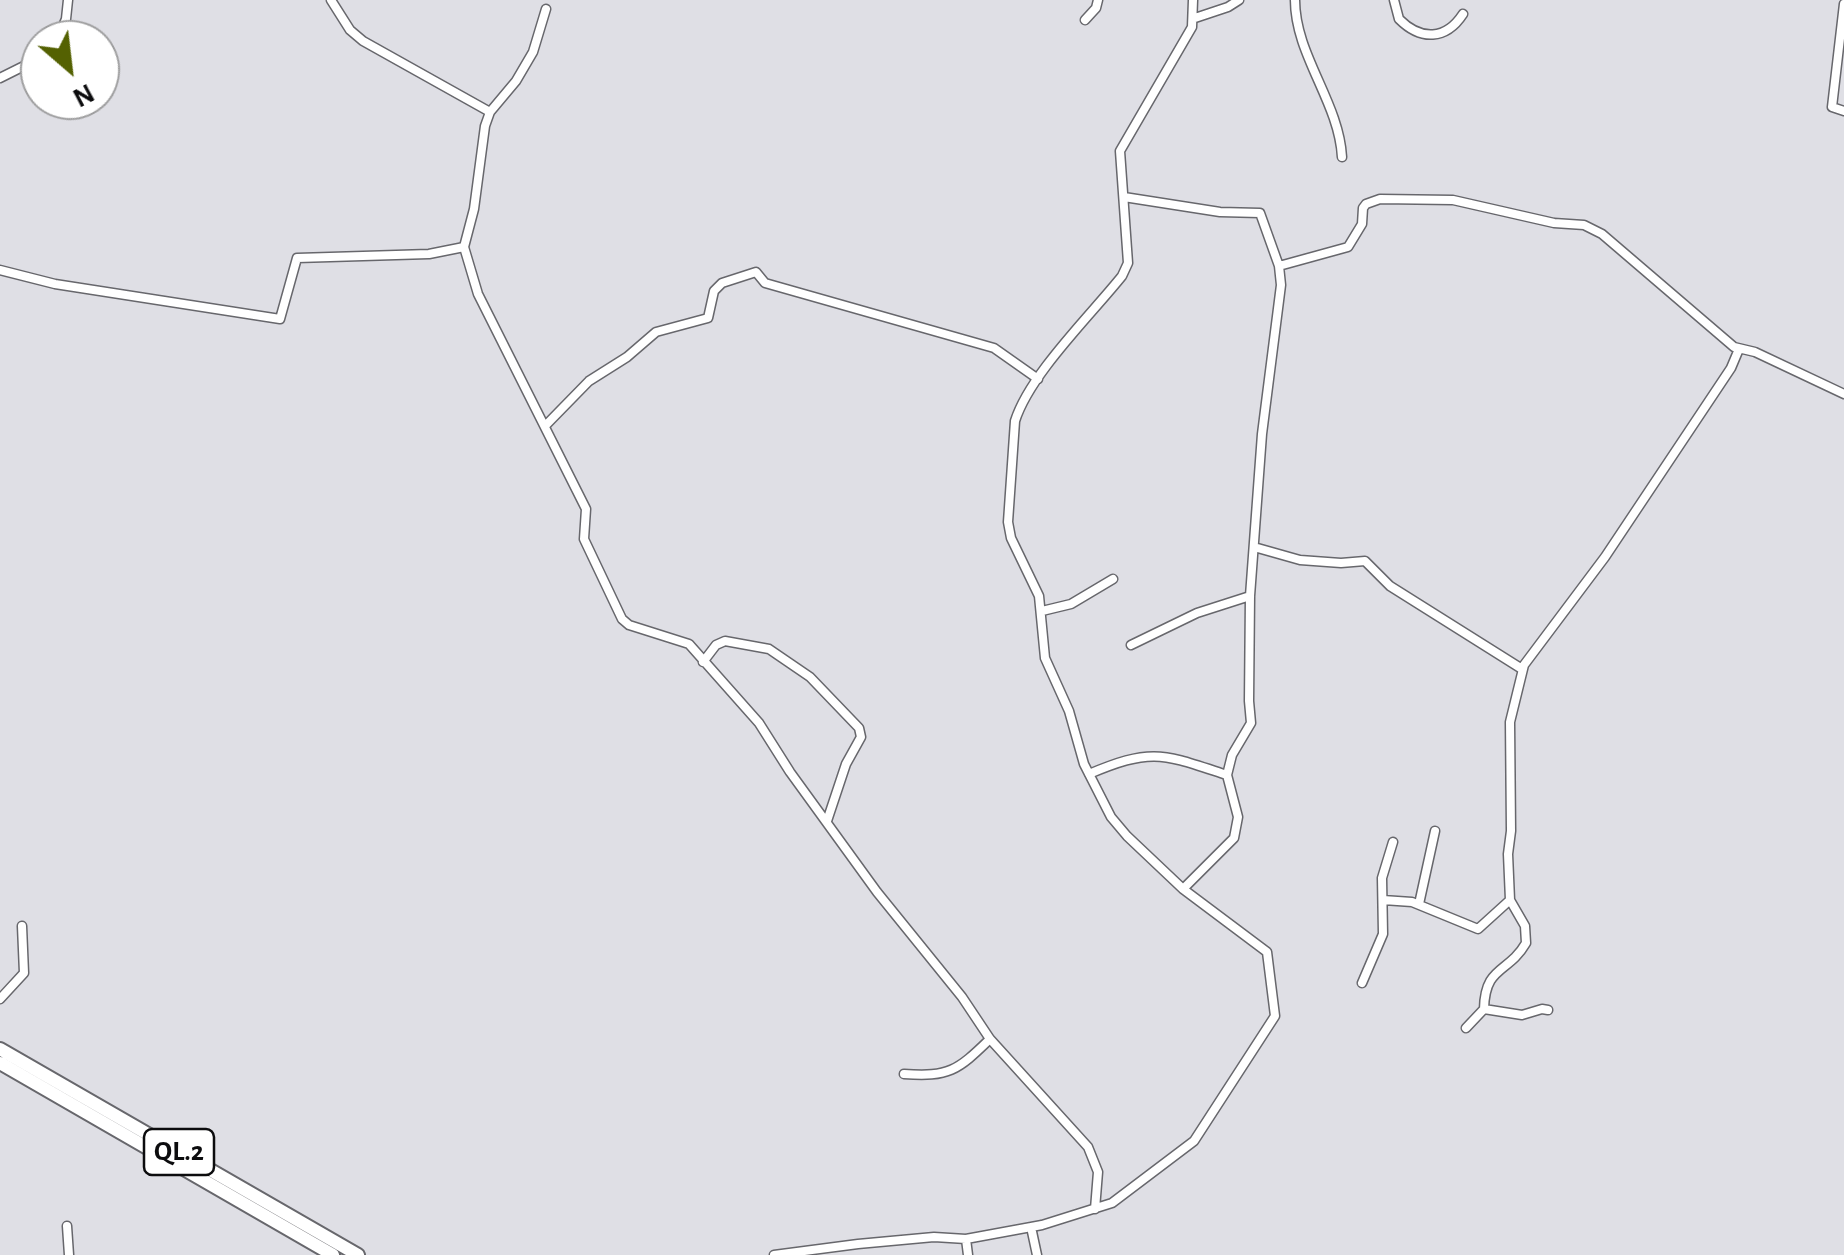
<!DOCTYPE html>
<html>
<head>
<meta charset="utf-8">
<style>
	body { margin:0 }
	#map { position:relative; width:1844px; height:1255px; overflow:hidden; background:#dfdfe5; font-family:"Alegreya Sans",sans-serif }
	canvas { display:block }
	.north { position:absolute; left:20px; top:20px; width:100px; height:100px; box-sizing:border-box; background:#fff; border:2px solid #9e9e9f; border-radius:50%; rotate:152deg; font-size:28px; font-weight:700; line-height:40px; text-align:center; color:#0c0c0e }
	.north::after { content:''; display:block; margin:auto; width:35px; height:45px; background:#546102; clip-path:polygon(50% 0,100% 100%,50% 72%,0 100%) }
</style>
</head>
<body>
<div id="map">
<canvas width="1844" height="1255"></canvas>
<div class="north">N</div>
</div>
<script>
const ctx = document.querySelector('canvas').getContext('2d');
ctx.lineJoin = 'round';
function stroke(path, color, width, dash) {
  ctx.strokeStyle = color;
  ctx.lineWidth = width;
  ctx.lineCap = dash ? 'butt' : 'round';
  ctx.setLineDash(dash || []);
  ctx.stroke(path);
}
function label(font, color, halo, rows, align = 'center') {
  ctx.font = font + ' "Alegreya Sans",sans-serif';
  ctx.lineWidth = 10;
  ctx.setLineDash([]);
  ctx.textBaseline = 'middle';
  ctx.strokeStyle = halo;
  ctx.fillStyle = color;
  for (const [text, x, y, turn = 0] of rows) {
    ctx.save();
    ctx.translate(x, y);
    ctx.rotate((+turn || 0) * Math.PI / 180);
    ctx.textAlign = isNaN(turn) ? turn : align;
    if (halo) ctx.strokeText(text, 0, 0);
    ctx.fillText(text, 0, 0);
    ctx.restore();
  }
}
const minor = new Path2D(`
	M331,0l19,30 13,11 127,71
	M1295,0c0,55 44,102 47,157
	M1394,0l5,19c22,22 47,21 64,-5
	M1844,4l-12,103 12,4
	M546,9l-13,43 -17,29 -26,31 -5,14 -11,83 -10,38 14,47 108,215 -2,30 38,80 7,6 60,19 70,79 31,49 87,120 85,105 28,42 98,108 10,25 -3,37
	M1195,18l33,-11 11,-7
	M1085,20l11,-12 2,-8
	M57,40l9,-21 2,-19
	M0,78l40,-20
	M1124,197l96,15 40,1 19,53 2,19 -19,149 -12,162 -1,105 2,22 -19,32 -5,20 11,42 -4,21 -51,51
	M1279,266l69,-19 14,-23 1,-16 3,-4 14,-5 73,1 101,23 30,2 18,9 132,113 21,5 89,42
	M0,270l55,14 225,35 17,-61 132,-4 35,-7
	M545,426l44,-45 38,-24 29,-25 52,-14 6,-27 8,-8 34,-11 9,11 229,65 44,31
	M1254,547l46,13 41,3 24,-2 25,25 132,83
	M1042,611l29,-7 42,-25
	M1131,645l66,-32 53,-17
	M703,662l13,-17 9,-4 44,8 41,28 49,51 2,9 -15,27 -19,57
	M1089,774c64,-27 74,-20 138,1
	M1383,900l29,2 66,27 32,-29
	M1419,904l16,-73
	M1362,983l21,-49 -1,-56 11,-36
	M0,999l24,-26 -2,-47
	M1484,1009l38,6 20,-6 6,1
	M1466,1028l18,-19c1,-44 24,-35 42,-66l-1,-17 -15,-26 -2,-46 3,-23 -1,-109 14,-57 81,-108 126,-189 8,-19
	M904,1074c45,3 53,-3 86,-35
	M67,1226l2,29
	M1031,1227l6,28
	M966,1239l2,16
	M774,1255l84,-11 76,-7 32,2 76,-14 70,-22 82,-62 81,-125 -8,-64 -84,-63 -56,-53 -16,-19 -27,-53 -15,-53 -24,-53 -6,-62 -28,-58 -3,-16 7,-101c15,-47 75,-105 107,-145l6,-13 -8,-112 72,-124 1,-27`);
const trunk = new Path2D(`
	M0,1049l358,206
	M0,1063l333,192`);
stroke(minor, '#67676c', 11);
stroke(trunk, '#67676c', 16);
stroke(minor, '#fff', 8);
stroke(trunk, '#fff', 12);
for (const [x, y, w] of [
	[179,1152,70]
]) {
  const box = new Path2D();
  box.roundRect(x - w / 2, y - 23, w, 46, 8);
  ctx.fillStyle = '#fff';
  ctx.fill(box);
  stroke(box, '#0c0c0e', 2.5);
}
label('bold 28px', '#0c0c0e', null, [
	["QL.2",179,1152]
]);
</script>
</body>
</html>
